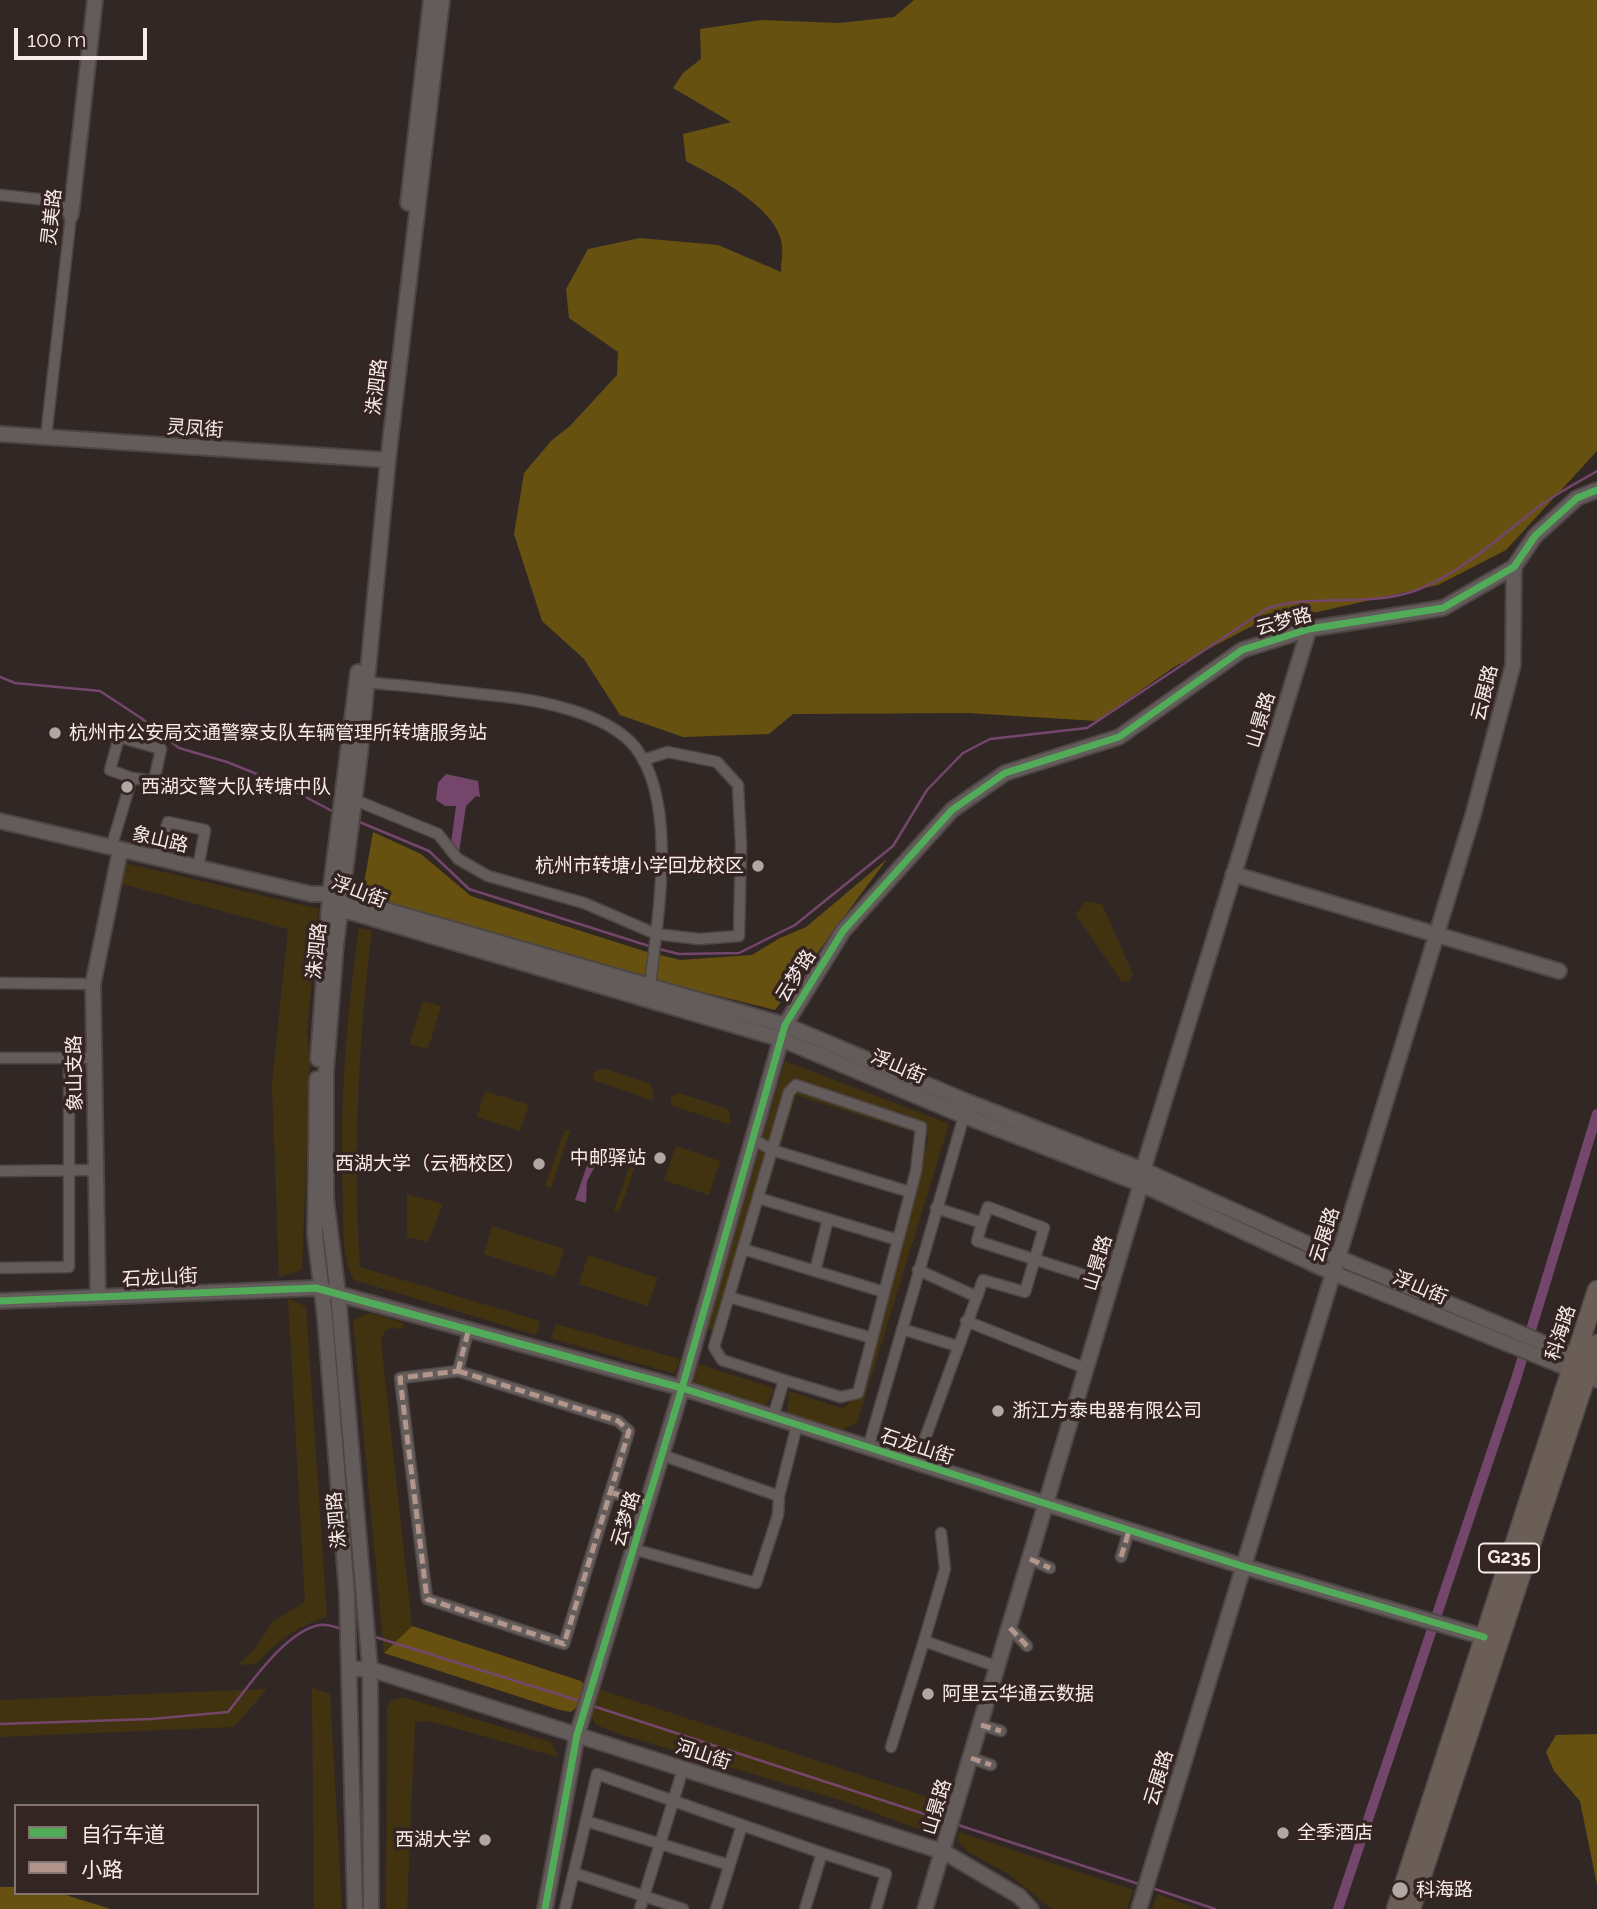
<!DOCTYPE html>
<html>
<head>
<meta charset="utf-8">
<style>
	body { margin:0 }
	#map { position:relative; width:1597px; height:1909px; overflow:hidden; background:#312826; font-family:Raleway,"Noto Sans SC",sans-serif }
	canvas { display:block }
	.legend { position:absolute; left:14px; top:1804px; width:245px; height:91px; box-sizing:border-box; background:#352522; border:2px solid #837572; margin:0; padding:9px 12px; list-style:none; font-size:21px; color:#f7ecea }
	.legend li { display:flex; align-items:center; gap:14px; height:35px }
	.legend b { width:35px; border:2px solid #837572 }
	.scale { position:absolute; left:14px; top:28px; width:133px; height:32px; box-sizing:border-box; border:4px solid #f7ecea; border-top:0; padding-left:9px; font-size:21px; line-height:24px; white-space:nowrap; color:#f7ecea; -webkit-text-stroke:5px #352522; paint-order:stroke }
</style>
</head>
<body>
<div id="map">
<canvas width="1597" height="1909"></canvas>
<ul class="legend">
<li><b style="height:9px;background:#51ab58"></b>自行车道</li>
<li><b style="height:9px;background:#b2968c"></b>小路</li>
</ul>
<div class="scale">100 m</div>
</div>
<script>
const ctx = document.querySelector('canvas').getContext('2d');
ctx.lineJoin = 'round';
function fillPath(path, color) {
  ctx.fillStyle = color;
  ctx.fill(path, 'evenodd');
}
function stroke(path, color, width, dash) {
  ctx.strokeStyle = color;
  ctx.lineWidth = width;
  ctx.lineCap = dash ? 'butt' : 'round';
  ctx.setLineDash(dash || []);
  ctx.stroke(path);
}
function label(font, color, halo, rows, align = 'center') {
  ctx.font = font + ' Raleway,"Noto Sans SC",sans-serif';
  ctx.lineWidth = 7;
  ctx.setLineDash([]);
  ctx.textBaseline = 'middle';
  ctx.strokeStyle = halo;
  ctx.fillStyle = color;
  for (const [text, x, y, turn = 0] of rows) {
    ctx.save();
    ctx.translate(x, y);
    ctx.rotate((+turn || 0) * Math.PI / 180);
    ctx.textAlign = isNaN(turn) ? turn : align;
    if (halo) ctx.strokeText(text, 0, 0);
    ctx.fillText(text, 0, 0);
    ctx.restore();
  }
}
fillPath(new Path2D(`
	M125,863l194,46 -12,121 3,35 -8,205 -23,7 -7,-194 16,-154 -169,-46z
	M1085,901l17,3 31,70 -3,7 -8,1 -46,-67z
	M359,928l13,3c-14,112 -19,223 -12,336l180,54 -4,14 -182,-55c-13,-24 -10,-51 -11,-78 -4,-92 3,-183 16,-274z
	M423,1001l18,5 -13,43 -19,-5z
	M785,1061l164,63 -92,299 -16,7 -54,-16 2,-23 54,18 18,-19 68,-253 -133,-42 -74,243 -14,-10z
	M602,1068l49,16 3,14 -3,2 -57,-20v-7z
	M485,1091l44,14 -9,26 -43,-14z
	M679,1093l49,16 3,13 -3,2 -57,-19v-8z
	M565,1129l5,2 -19,57 -6,-2z
	M676,1146l44,15 -11,34 -45,-15z
	M634,1153l5,2 -20,57 -5,-2z
	M407,1194l36,10 -15,38 -21,-5z
	M492,1226l72,23 -9,28 -71,-23z
	M588,1255l70,23 -10,28 -69,-22z
	M288,1298l18,9 21,310c-30,9 -50,24 -71,47l-19,1 18,-16 18,-28 32,-19z
	M369,1313l35,10 -2,6 -12,-1 -6,4 -3,9 31,285 -28,27 -31,-333z
	M556,1324l124,35 -5,15 -124,-36z
	M698,1364l76,24 -8,19 -73,-23z
	M312,1688l18,6 12,215h-28z
	M267,1689l-33,38 -234,10v-37z
	M598,1689l342,112 -10,32 -87,-32 -230,-69 -18,-8 -4,-7z
	M403,1697l148,45 7,15 -129,-36 -14,1 -8,187h-21l1,-202 5,-7z
	M959,1832l174,58 -6,19h-75l-44,-35 -38,-21 -13,-12z
	M1157,1894l36,13 4,2h-45z`), '#413310');
fillPath(new Path2D(`
	M914,0h683v451l-91,99 -68,35 -188,42 -76,40 -77,54 -129,-8 -175,1 -24,20 -86,3 -63,-22 -36,-56 -42,-38 -28,-87 10,-61 28,-33 17,-13 48,-52 1,-23 -49,-34 -3,-29 22,-40 52,-11 78,7 63,27c0,-8 2,-18 1,-27 -4,-37 -66,-68 -96,-84l-3,-27 48,-12 -58,-34 10,-15 18,-14 -1,-30 61,-9 78,3 55,-6z
	M373,832l48,22 50,42 176,56 34,8 71,-5 28,-17 26,-11 81,-68 -112,151 -117,-29 -296,-86z
	M412,1626l169,55 3,4 -6,21 -7,6 -11,-2 -176,-57z
	M1597,1734v151l-17,-84 -26,-30 -8,-19 10,-17z
	M0,1887h16v6h43l52,16h-111z`), '#675110');
fillPath(new Path2D(`
	M446,774l32,7 2,16 -4,-1 -10,10 -8,53 -8,-9 6,-44h-11l-9,-6 2,-17z
	M591,1154l9,3 -13,24 -1,22 -11,-3z`), '#75466c');
stroke(new Path2D(`
	M0,677l15,6 85,8 41,27 38,30 48,14 52,21 55,29
	M357,821l72,30 40,38 183,58
	M659,949l20,5 60,-1 56,-28 98,-79 34,-56 36,-37 27,-14 97,-11 181,-120c48,-15 100,0 149,-18 46,-18 82,-53 120,-82 18,-14 40,-25 60,-37
	M372,1636l211,66
	M593,1706l353,115
	M0,1724l151,-5 77,-7c21,-26 58,-82 92,-87 7,-1 15,2 22,4
	M955,1824l187,61
	M1152,1888l63,21`), '#75466c', 2.5);
stroke(new Path2D(`
	M1338,1909l178,-530 81,-265`), '#75466c', 10);
const street = new Path2D(`
	M0,195l56,6 15,14 -25,222
	M361,680c15,5 32,4 47,6 30,3 60,7 90,10 42,4 109,17 137,51 44,56 22,172 15,239
	M355,800l83,34 20,25 30,17 96,27 72,31 43,5 40,-3 2,-91 -3,-60 -21,-23 -49,-10 -25,8
	M111,848l21,-70 -22,-8 9,-33 42,12 -7,32 -22,-3
	M156,859l12,-37 37,8 -7,38
	M0,983l93,1
	M0,1058h94
	M753,1139l19,11 138,42
	M0,1171l96,-1
	M758,1198l140,42
	M936,1208l46,15 -5,18 135,43
	M743,1249l141,43
	M0,1268l69,-1v-209
	M918,1270l57,26
	M815,1271l13,-52
	M729,1297l143,41
	M966,1321l121,48
	M902,1329l55,17
	M458,1371l160,50 11,10 -65,213 -137,-45 -27,-221z
	M458,1371l11,-43
	M773,1417l11,-37 -62,-20 -8,-13 75,-255 7,-7 125,42 -5,44 -58,222 -17,4 -57,-17
	M868,1448l100,-346
	M662,1455l117,41 18,-71
	M916,1463l67,-183 42,12 19,-64 -56,-21 -6,16
	M613,1493l34,10
	M941,1533l4,36 -21,72 74,26
	M633,1549l123,34 22,-68 1,-19
	M1121,1557l8,-26
	M1030,1559l20,9
	M1010,1628l17,18
	M981,1725l20,6
	M891,1747l33,-106
	M971,1758l20,7
	M586,1821l143,44
	M742,1825l80,28 -17,56
	M822,1853l64,21 -10,35
	M574,1873l109,36
	M565,1909l32,-135 145,51 -26,84
	M640,1909l43,-140`);
const secondary = new Path2D(`
	M408,203l23,-203
	M71,215l24,-215
	M0,434l388,26
	M0,821l311,73h19l455,131 183,77 175,68 196,88 243,101
	M1233,874l326,97
	M334,907l447,132 181,76 179,69 192,89 264,107
	M318,1059l12,-165 28,-222
	M317,1079l-2,156 10,83 22,276 8,315
	M98,1297l-5,-313 27,-133
	M0,1301l316,-13 366,100 560,178 242,71
	M349,1669h21l574,183 75,44 12,13
	M371,1909l-1,-240 -32,-375 -12,-96v-127l10,-127 24,-190 28,-294 54,-460
	M545,1909l32,-174 105,-347 103,-363 58,-94 109,-121 53,-37 114,-36 123,-87 67,-21 134,-21 71,-41 21,-31 42,-38 20,-8
	M925,1909l216,-725 2,-14 166,-541
	M1139,1909l334,-1094 40,-150 1,-98`);
const highway = new Path2D(`
	M1396,1909l201,-619
	M1411,1909l186,-565`);
stroke(street, '#4d4644', 13);
stroke(secondary, '#4d4644', 18);
stroke(highway, '#4d4644', 21);
stroke(street, '#635c5b', 10);
stroke(secondary, '#635c5b', 14);
stroke(highway, '#6b5e56', 18);
stroke(new Path2D(`
	M458,1371l160,50 11,10 -65,213 -137,-45 -27,-221z
	M458,1371l11,-43
	M613,1493l34,10
	M1121,1557l8,-26
	M1030,1559l20,9
	M1010,1628l17,18
	M981,1725l20,6
	M971,1758l20,7`), '#b2968c', 5, [10, 5]);
stroke(new Path2D(`
	M0,1301l316,-13 366,100 560,178 242,71
	M545,1909l32,-174 105,-347 103,-363 58,-94 109,-121 53,-37 114,-36 123,-87 67,-21 134,-21 71,-41 21,-31 42,-38 20,-8`), '#51ab58', 7);
for (const [x, y, r, color] of [
	[55,733,7,"#b2a7a5"],
	[127,787,7,"#b2a7a5"],
	[758,866,7,"#b2a7a5"],
	[660,1158,7,"#b2a7a5"],
	[539,1164,7,"#b2a7a5"],
	[998,1411,7,"#b2a7a5"],
	[928,1694,7,"#b2a7a5"],
	[1283,1833,7,"#b2a7a5"],
	[485,1840,7,"#b2a7a5"],
	[1400,1890,9,"#b2a7a5"]
]) {
  const dot = new Path2D();
  dot.arc(x, y, r, 0, 2 * Math.PI);
  ctx.fillStyle = color;
  ctx.fill(dot);
  stroke(dot, '#352522', 2.5);
}
for (const [x, y, w] of [
	[1509,1558,60]
]) {
  const box = new Path2D();
  box.roundRect(x - w / 2, y - 14.5, w, 29, 5);
  ctx.fillStyle = '#352522';
  ctx.fill(box);
  stroke(box, '#f7ecea', 2);
}
label('bold 18px', '#f7ecea', null, [
	["G235",1509,1558]
]);
label('19px', '#f7ecea', '#352522', [
	["灵美路",52,217,-84],
	["洙泗路",377,387,-83],
	["灵凤街",195,429,4],
	["云梦路",1284,622,-15],
	["云展路",1485,693,-76],
	["山景路",1261,720,-73],
	["象山路",160,840,13],
	["浮山街",359,892,21],
	["洙泗路",317,951,-84],
	["云梦路",796,976,-58],
	["浮山街",898,1067,23],
	["象山支路",75,1073,-91],
	["云展路",1325,1235,-72],
	["山景路",1098,1263,-73],
	["石龙山街",160,1278,-3],
	["浮山街",1420,1288,23],
	["科海路",1561,1333,-72],
	["石龙山街",917,1447,18],
	["云梦路",626,1519,-73],
	["洙泗路",337,1520,-95],
	["河山街",703,1755,18],
	["云展路",1159,1778,-73],
	["山景路",937,1807,-73]
]);
label('19px', '#f7ecea', '#352522', [
	["杭州市公安局交通警察支队车辆管理所转塘服务站",69,733],
	["西湖交警大队转塘中队",141,787],
	["杭州市转塘小学回龙校区",744,866,"right"],
	["中邮驿站",646,1158,"right"],
	["西湖大学（云栖校区）",525,1164,"right"],
	["浙江方泰电器有限公司",1012,1411],
	["阿里云华通云数据",942,1694],
	["全季酒店",1297,1833],
	["西湖大学",471,1840,"right"],
	["科海路",1416,1890]
], 'left');
</script>
</body>
</html>
